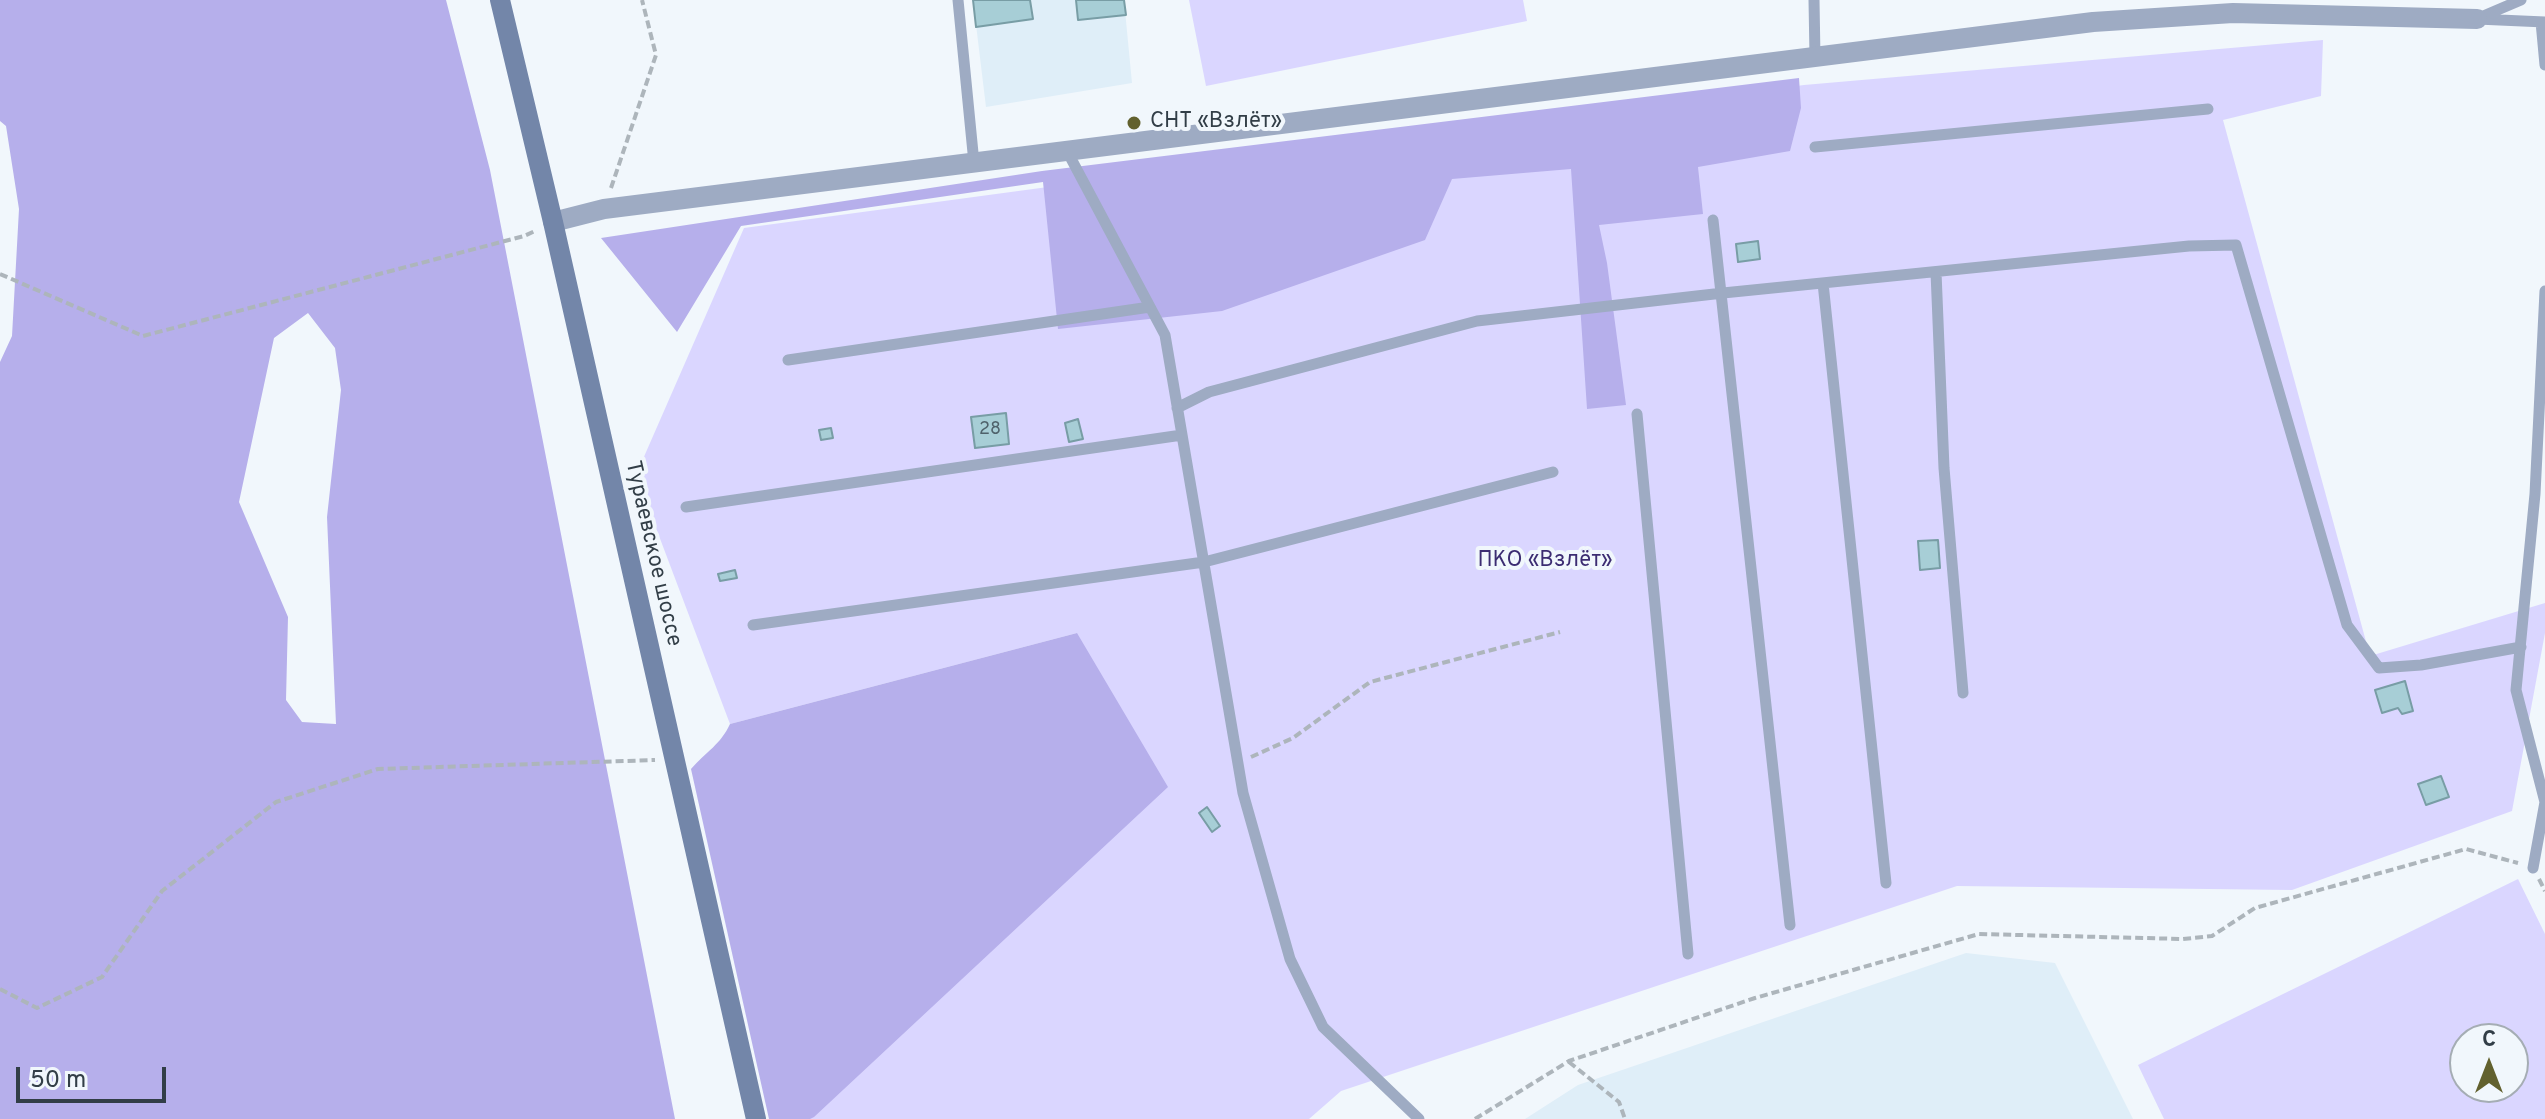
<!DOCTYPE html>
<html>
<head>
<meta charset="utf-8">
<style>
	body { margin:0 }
	#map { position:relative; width:2545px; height:1119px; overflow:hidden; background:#f1f7fc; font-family:Overpass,sans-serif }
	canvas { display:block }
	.north { position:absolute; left:2449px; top:1023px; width:80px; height:80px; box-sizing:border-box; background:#f1f7fc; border:2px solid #a5adb4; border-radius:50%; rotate:0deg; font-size:22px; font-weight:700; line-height:32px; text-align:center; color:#323e47 }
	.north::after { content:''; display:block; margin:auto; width:28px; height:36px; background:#62612e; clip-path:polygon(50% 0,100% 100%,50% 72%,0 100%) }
	.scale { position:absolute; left:16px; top:1067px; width:150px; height:36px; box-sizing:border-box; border:4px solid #323e47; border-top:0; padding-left:10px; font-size:24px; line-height:28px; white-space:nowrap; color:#323e47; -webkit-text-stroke:6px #f1f7fc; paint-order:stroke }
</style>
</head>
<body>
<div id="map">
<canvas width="2545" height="1119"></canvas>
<div class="north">С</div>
<div class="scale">50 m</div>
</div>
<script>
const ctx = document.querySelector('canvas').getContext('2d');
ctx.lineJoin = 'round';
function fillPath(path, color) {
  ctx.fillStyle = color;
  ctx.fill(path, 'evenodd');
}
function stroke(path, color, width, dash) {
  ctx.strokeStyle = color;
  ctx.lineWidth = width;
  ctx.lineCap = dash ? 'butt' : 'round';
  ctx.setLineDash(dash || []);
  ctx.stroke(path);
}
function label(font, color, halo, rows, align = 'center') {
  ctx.font = font + ' Overpass,sans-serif';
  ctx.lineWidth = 8;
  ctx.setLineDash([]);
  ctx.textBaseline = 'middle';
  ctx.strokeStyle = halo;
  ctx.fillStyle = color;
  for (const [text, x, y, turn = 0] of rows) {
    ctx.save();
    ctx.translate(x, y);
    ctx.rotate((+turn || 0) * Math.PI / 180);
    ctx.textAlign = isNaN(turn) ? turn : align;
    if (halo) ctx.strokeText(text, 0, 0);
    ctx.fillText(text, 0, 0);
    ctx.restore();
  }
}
fillPath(new Path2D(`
	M973,0h151l8,83 -146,24z
	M1966,953l89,10 78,156h-608l53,-34z`), '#dfeef8');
fillPath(new Path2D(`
	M1189,0h334l4,21 -321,65z
	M2323,40l-2,56 -98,24 147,536 175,-53v30l-33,178 -220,79 -335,-4 -616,205 -32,28h-503l271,-486 -347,91 -94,-249 108,-247 1060,-143z
	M2518,879l27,55v185h-381l-26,-54zM2465,1039h48v48h-48z`), '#dad6ff');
fillPath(new Path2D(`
	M0,0h446l44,170 185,949h-675v-757l12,-26 7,-127 -13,-83 -6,-5zM308,313l27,35 6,42 -14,127 9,207 -34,-2 -16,-22 2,-83 -49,-115 35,-164z
	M1799,78l2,30 -11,43 -92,16 5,47 -104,11 8,38 19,142 -39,4 -16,-240 -119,10 -27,61 -203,71 -164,18 -15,-147 -302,44 -64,106 -76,-94 441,-67z
	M1077,633l91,154 -354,330 -4,2h-41l-78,-350c15,-17 30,-25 39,-45z`), '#b6afeb');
const building = new Path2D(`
	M973,0h57l3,19 -57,8z
	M1076,0h48l2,15 -48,5z
	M1758,241l2,18 -22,3 -2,-18z
	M1006,413l3,31 -34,4 -4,-31z
	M1078,419l5,20 -14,3 -4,-19z
	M831,428l2,10 -12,2 -2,-10z
	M1938,540l2,28 -20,2 -2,-29z
	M735,570l2,8 -17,3 -2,-7z
	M2405,681l8,30 -11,3 -4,-6 -16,5 -7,-23z
	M2441,776l8,21 -23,8 -8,-21z
	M1207,807l13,19 -8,6 -13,-19z`);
fillPath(building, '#a7ced6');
stroke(building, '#789da5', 2);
stroke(new Path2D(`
	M611,188l45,-133 -14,-55
	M0,274l143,62 381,-100 11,-5
	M1251,757l42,-19 77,-56 190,-50
	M2539,879l6,12
	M0,989l37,19 65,-31 60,-86 114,-89 102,-33 277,-9
	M1569,1062l50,40 6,17
	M1475,1119l94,-58 186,-63 224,-64 204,5 29,-3 43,-28 211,-59 52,14`), '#adb5bb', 4, [8, 4]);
stroke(new Path2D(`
	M958,0l16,163
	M1814,0l1,57
	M2481,17l40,-17
	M2477,19l68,3
	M2541,22l4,43
	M1815,147l393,-38
	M1067,151l98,184 78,458 47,166 33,68 96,92
	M1713,220l77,705
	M1936,272l8,196 19,225
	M1823,283l63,600
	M788,360l362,-53
	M1177,408l32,-16 268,-71 246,-28 466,-47 47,-1 111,380 32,43 42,-3 100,-18
	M1637,414l51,540
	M686,507l496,-72
	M753,625l451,-63 349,-90
	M2533,868l12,-66 -29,-112 19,-196 10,-203`), '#9eabc3', 11);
stroke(new Path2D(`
	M553,222l51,-13 1489,-187 140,-9 244,6`), '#9eabc3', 20);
stroke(new Path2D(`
	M500,0l53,222 203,897`), '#7386a9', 20);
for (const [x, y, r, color] of [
	[1134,123,8,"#62612e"]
]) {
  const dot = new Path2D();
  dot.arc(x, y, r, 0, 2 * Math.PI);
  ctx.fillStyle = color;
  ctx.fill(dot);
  stroke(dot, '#f1f7fc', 3);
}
label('18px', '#4f626b', null, [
	["28",990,430]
]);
label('22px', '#323e47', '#f1f7fc', [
	["СНТ «Взлёт»",1150,123]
], 'left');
label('22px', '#323e47', '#f1f7fc', [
	["Тураевское шоссе",652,554,77]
]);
label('22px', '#3c2c72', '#f1f7fc', [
	["ПКО «Взлёт»",1545,562]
]);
</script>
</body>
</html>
